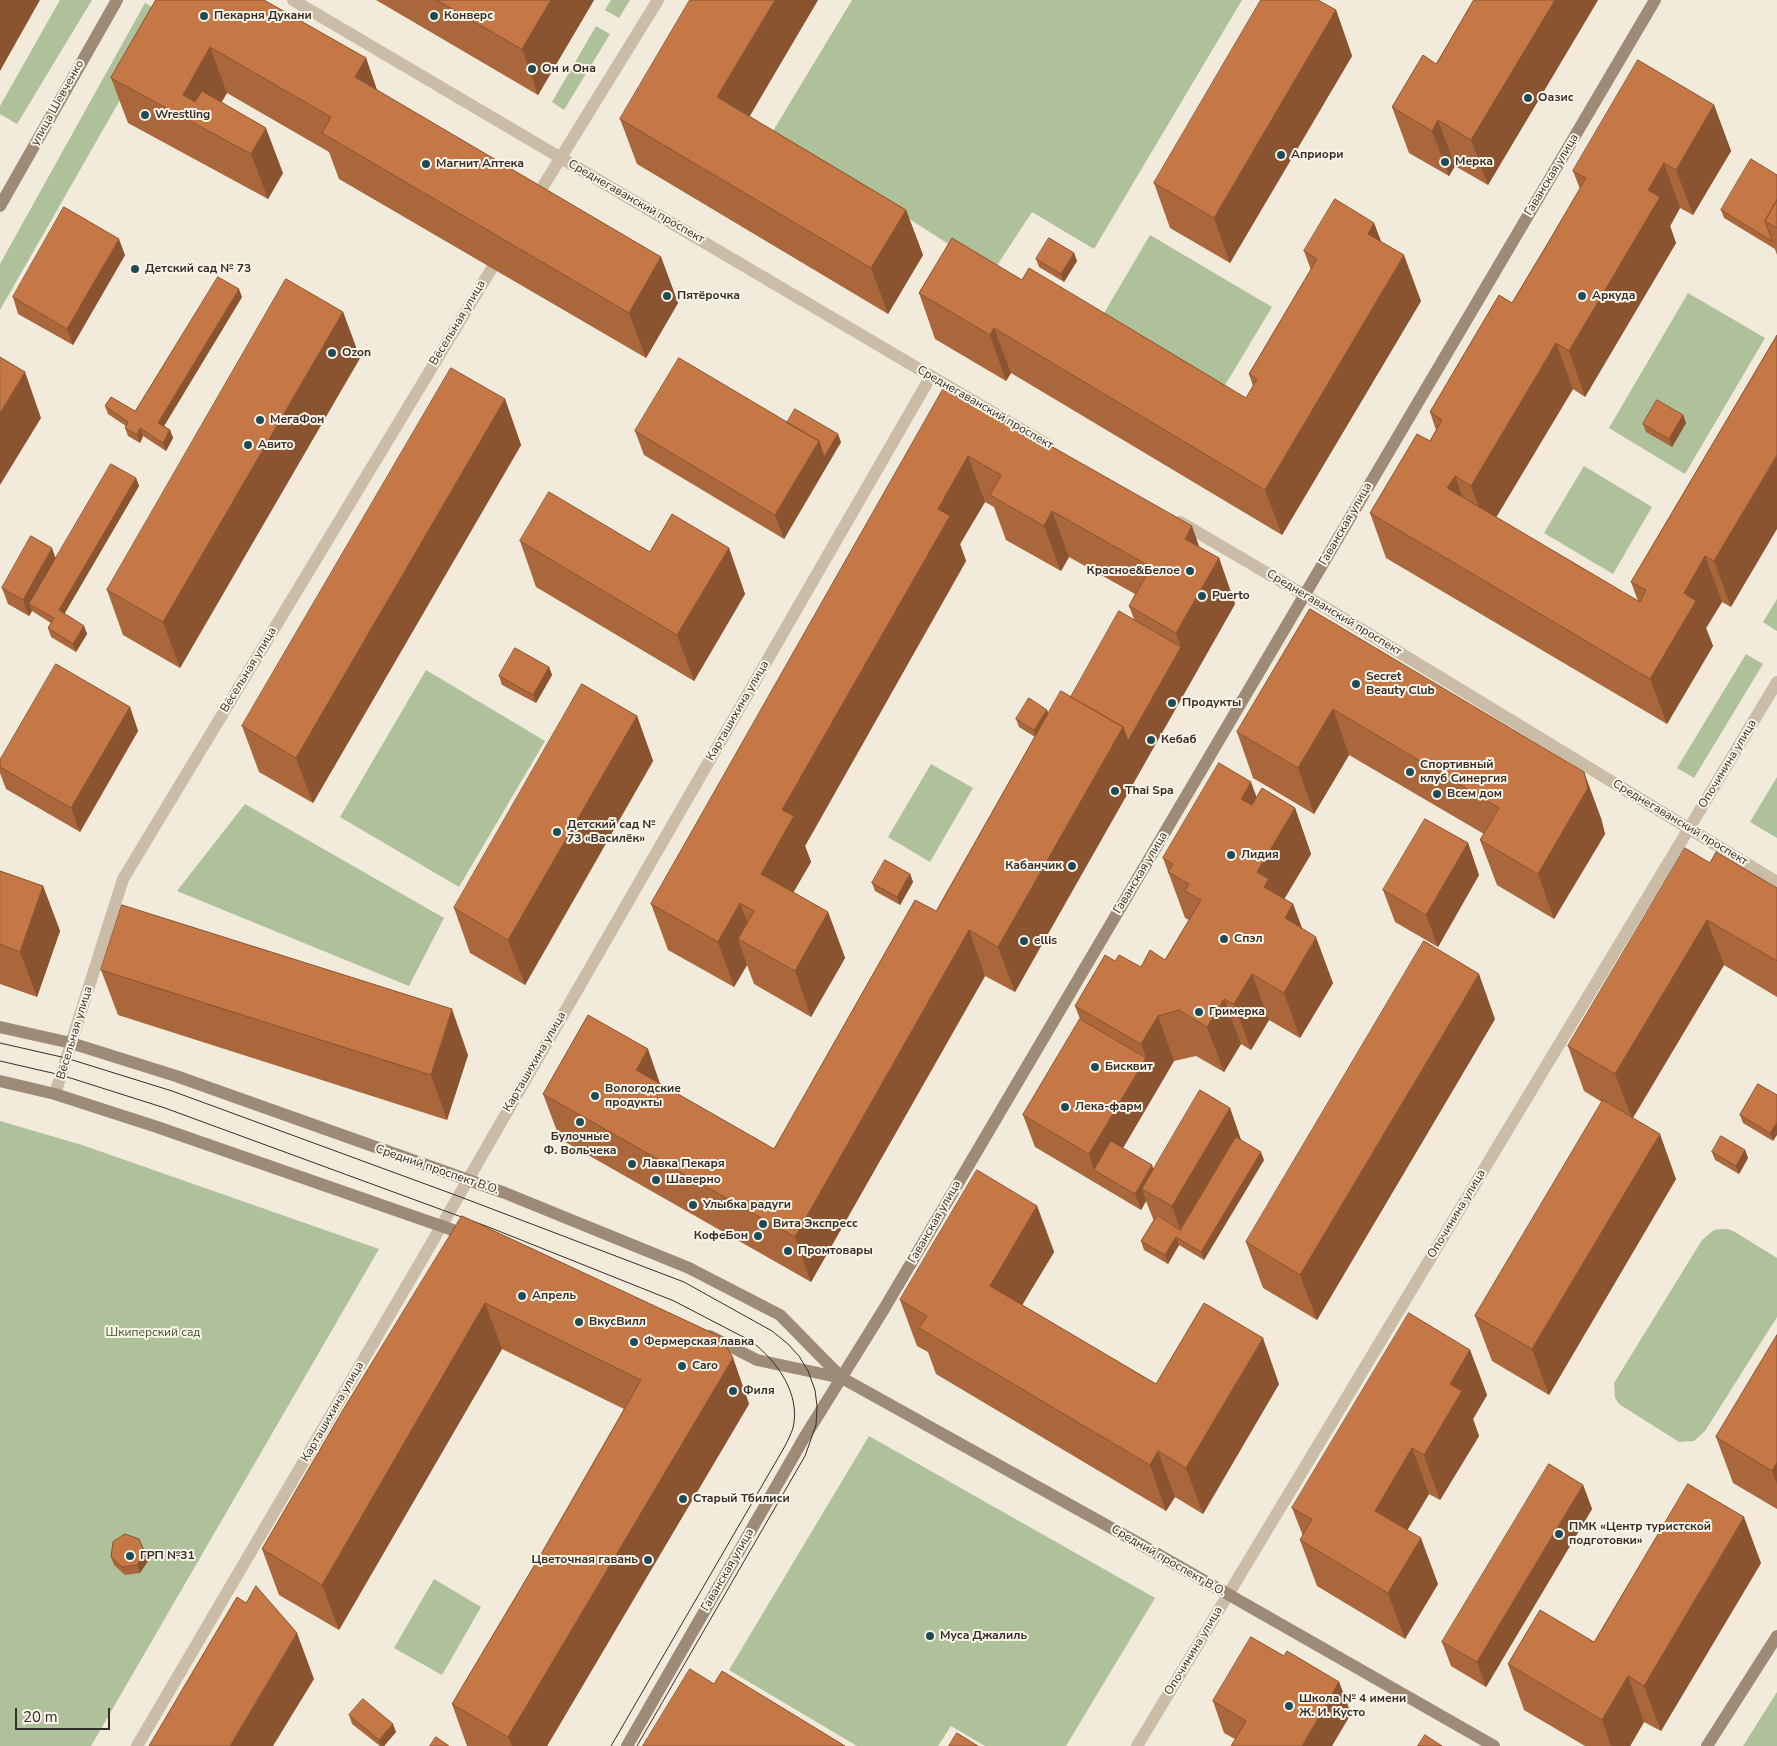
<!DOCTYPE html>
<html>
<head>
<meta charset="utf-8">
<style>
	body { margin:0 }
	#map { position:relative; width:1777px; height:1746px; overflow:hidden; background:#f2eadb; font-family:"Nunito Sans",sans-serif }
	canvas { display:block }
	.scale { position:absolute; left:15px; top:1708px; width:95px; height:22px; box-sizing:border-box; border:2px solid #362e28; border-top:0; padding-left:6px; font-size:15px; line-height:18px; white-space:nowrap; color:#362e28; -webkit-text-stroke:4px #f9f4e7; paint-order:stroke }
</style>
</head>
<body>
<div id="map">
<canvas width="1777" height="1746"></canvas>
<div class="scale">20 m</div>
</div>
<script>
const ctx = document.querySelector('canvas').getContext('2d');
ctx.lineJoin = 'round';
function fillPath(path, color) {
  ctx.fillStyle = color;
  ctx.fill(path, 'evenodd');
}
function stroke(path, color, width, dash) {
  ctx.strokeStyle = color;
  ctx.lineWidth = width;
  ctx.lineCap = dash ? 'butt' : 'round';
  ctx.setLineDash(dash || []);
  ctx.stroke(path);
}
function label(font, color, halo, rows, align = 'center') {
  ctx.font = font + ' "Nunito Sans",sans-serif';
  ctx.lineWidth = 4;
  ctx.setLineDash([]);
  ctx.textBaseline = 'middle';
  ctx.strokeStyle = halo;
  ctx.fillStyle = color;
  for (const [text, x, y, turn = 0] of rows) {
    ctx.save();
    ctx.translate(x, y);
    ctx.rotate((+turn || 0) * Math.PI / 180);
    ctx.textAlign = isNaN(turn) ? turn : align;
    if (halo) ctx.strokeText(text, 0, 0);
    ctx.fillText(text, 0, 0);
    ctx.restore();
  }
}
fillPath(new Path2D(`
	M60,0h32l-75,124 -17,-10v-8z
	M611,0h19l-11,18 -14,-8z
	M852,0h390l-148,249 -62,-37 -38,58 -27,-14 -194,-125z
	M145,3l23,13 -168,294v-46z
	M596,26l14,8 -46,76 -12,-8z
	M1150,235l122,72 -51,85 -121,-72z
	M1688,293l77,45 -80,136 -76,-46z
	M1584,466l68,41 -39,67 -69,-41z
	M1777,599v32l-14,-9z
	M1746,654l17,10 -69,114 -17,-10z
	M426,670l119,71 -86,146 -119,-70z
	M931,764l42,24 -43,74 -42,-25z
	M1777,777v61l-27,-16z
	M245,804l199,114 -35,68 -232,-95z
	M0,1121l82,24 297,104 -288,497h-91z
	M1721,1229h7l7,3 42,26v59l-72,114 -11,10 -15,1 -60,-38 -4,-6 -1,-15 88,-143 12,-10z
	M869,1436l286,162 -89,148h-81l-34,-20 -13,20h-81l-128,-76z
	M434,1579l47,28 -39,68 -48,-27z
	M1777,1692v54h-34z`), '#aec19b');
stroke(new Path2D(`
	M293,0l755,445
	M534,201l124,-201
	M1180,522l143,84 454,276
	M55,1094l68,-215 369,-611
	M137,1746l283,-483 511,-887
	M1137,1746l640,-1064`), '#cabca7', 12);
stroke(new Path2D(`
	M0,206l117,-206
	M0,1027l71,16 105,33 329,117 184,75 91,47 62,63
	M0,1081l55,13 102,33 313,109
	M710,1336l47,24 85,18 291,162 361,206
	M627,1746l177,-308 80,-129 771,-1309
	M1707,1746l70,-110`), '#9d8b78', 12);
stroke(new Path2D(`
	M0,1043l66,15 106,33 286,105 226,86 88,49 16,13 11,12 9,15 7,19 2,16 -1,19 -11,31 -168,290
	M0,1061l61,14 104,33 321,118 188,75 77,40c26,20 50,53 42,87 -2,6 -5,12 -8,18l-174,300`), '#362e28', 1);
fillPath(new Path2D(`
	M156,0l210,58 11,33 284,166 17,46 -32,55 -307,-179 -10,-27 -102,-59 -6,9 62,71 -15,26 -140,-76 -17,-45z
	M376,0h218l-56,95z
	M818,0l-69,116 157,94 17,45 -35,59 -251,-150 -17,-45z
	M1474,0h124l-110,185 -33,-19 -6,10 -40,-23 -17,-46 44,-43z
	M1336,10l16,46 -122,207 -60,-35 -16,-45z
	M1714,105l17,46 -38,64 -13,-7 -10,18 6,17 -91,154 -12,-8 -77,128 142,84 -7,-19 146,-247 -46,272 -9,-5 -16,26 7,18 -46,78 -281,-166 -16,-45 60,-72 6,-11 -6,-18 82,-109 68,-114 -7,-18z
	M1777,175v80l-2,-6 -51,-31 -3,-8z
	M1374,223l7,18 40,60 -139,234 -271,-162 -5,8 -71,-42 -16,-46 103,-13 224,118 7,-12 -4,-12 62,-104 -7,-19z
	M1074,253l3,8 -13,21 -25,-15 -3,-8z
	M125,255l-52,90 -55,-31 -5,-17z
	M242,297l-78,129 6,4 3,8 -7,13 -23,-15 -3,7 -12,-7 -3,-8 1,-2 -18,-12 -3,-8 30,5z
	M343,312l17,46 -180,310 -57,-33 -16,-45z
	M945,386l254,161 20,11 16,46 -220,388 -30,-16 -174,306 -251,-143 -17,-45 117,-10 114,65 162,-238 99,-174 -16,-10 -3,-8 31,-9 1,4 23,-17 63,-78 -5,-13 6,-12 -66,-37 -8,14 -55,-31 -12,-33 -9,-5 -25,42 6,17 -161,285 6,16 -18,30 35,20 17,46 -34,59 -57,-33 -7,-19 -13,22 -66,-37 -17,-46z
	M505,399l16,46 -208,358 -54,-31 -17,-46z
	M1683,415l3,8 -14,24 -26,-15 -3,-8z
	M787,423l54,19 -57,97 -140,-84 -9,-24z
	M136,478l3,8 -75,128 20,12 3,8 -11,18 -25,-15 -3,-9 3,-5 -19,-12 -3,5 -21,-12 -6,-16 54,-30z
	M520,541l130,11 79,-4 16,46 -51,87 -158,-94z
	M1310,609l291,209 4,16 -51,85 -57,-34 -17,-45 4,-6 -135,-79 -35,59 -61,-36 -16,-46z
	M549,667l3,8 -16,28 -34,-18 -3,-9z
	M130,707l8,24 -58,101 -74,-43 -6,-16v-13z
	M637,716l16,45 -128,224 -55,-32 -16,-45z
	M1256,797l39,11 16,46 -27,45 9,5 9,25 31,54 -33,55 -31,-18 -18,30 -10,-6 -17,28 -28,-16 -22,5 -51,87 30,21 77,-61 11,32 23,20 -60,100 -25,-15 -11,19 -24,-14 -3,-9 13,-20 -8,-20 -5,9 -106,-63 -12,-32 57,-96 -5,-13 40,-45 26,6 24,-7 24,-40 -4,-2 -22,-60z
	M1468,843l11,32 -41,72 -43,-25 -12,-32z
	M1710,863l67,25v109l-53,-32 -91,153 43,61 -127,216 -57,-34 -17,-45 127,-214 -18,-11 -16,-45z
	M0,871l43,15 17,45 -23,66 -37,-13z
	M910,874l3,8 -13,23 -25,-14 -3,-8z
	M101,970l367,85 -21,65 -329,-105z
	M1495,1019l-178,301 -54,-32 -17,-46z
	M1758,1084l15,57 -30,-18 -3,-8z
	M1745,1150l3,8 -9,16 -24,-14 -3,-8z
	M1037,1206l17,46 -32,53 134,79h123l-76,130 -28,-17 -9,14 -230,-137 -8,-22 -11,-6 -17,-46z
	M462,1216l271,142 16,46 -202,342h-80l-15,-42 88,-148 84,-147 -122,-60 -163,281 -60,-35 -17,-46z
	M1777,1335v174l-44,-26 -17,-46z
	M1470,1350l17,45 -14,24 6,17 -39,64 -11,-6 -22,36 31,54 -33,55 -88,-53 -17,-46 3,-4 -11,-28z
	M1583,1485l9,24 -106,178 -35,-21 -9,-24z
	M139,1539l9,22 -8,12 -15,2 -11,-10 -3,-8z
	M1761,1563l-100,168 -17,-9 -14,24h-45l-61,-36 -16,-46 86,-22z
	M1284,1656l55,26 12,32 -116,25 -11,-6 -11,-32z
	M349,1715l47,17 -12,14h-4l-28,-22z`), '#a9673b');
fillPath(new Path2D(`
	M0,0h40l-40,71z
	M551,0h43l-56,95 -16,-46z
	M775,0h43l-84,143 -17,-46z
	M1555,0h43l-110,185 -17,-45z
	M1336,10l16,46 -122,207 -16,-45z
	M210,47l17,46 -21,36 -23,-34z
	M366,58l16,46 -27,-27z
	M1714,105l17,46 -38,64 -17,-45z
	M1438,120l17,46 -6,10 -17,-45z
	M266,128l17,45 -15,26 -17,-45z
	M1664,163l16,45 -10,18 6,17 -91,154 -16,-46 79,-161z
	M906,210l17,45 -35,59 -17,-46z
	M1374,223l17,46 -23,-35z
	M119,239l6,16 -52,90 -6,-16z
	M1074,253l3,8 -13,21 -3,-8z
	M1404,255l17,46 -139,234 -17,-45z
	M661,257l17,46 -32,55 -17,-45z
	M239,289l3,8 -81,134 -3,-8z
	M343,312l17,46 -180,310 -17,-46z
	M994,328l17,45 -5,8 -16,-46z
	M1556,343l17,46 -85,142 -17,-45z
	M25,372l16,46 -41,67v-72z
	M505,399l16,46 -208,358 -17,-45z
	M1683,415l3,8 -14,24 -3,-8z
	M140,428l3,8 -3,7 -3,-8z
	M170,430l3,8 -7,13 -3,-8z
	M838,434l3,8 -57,97 -9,-24 44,-74z
	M1777,455v74l-46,78 -17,-46z
	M968,456l17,46 -25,42 6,17 -161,285 6,16 -33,57 -17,-45 21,-64 156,-301z
	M1455,476l16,45 -24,-33z
	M136,478l3,8 -77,132 -3,-8z
	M1052,511l17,46 -8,14 -17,-45z
	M1192,526l16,46 -23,-33z
	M52,548l6,17 -29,39 3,7 -3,5 -6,-16z
	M729,548l16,46 -51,87 -17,-46z
	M1705,556l17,46 -16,26 7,18 -46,78 -17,-45 34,-86z
	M1219,558l16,46 -220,388 -17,-45 125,-220 58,-80 -5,-14z
	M84,626l3,8 -11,18 -3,-8z
	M549,667l3,8 -16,28 -3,-8z
	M130,707l8,24 -58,101 -9,-24z
	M1333,709l16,46 -35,59 -16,-46z
	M1047,710l3,8 -13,20 -3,-8z
	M637,716l16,45 -128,224 -17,-45z
	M1584,772l17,46 4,16 -51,85 -16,-45z
	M1251,782l17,46 -27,-29z
	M1295,808l16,46 -32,54 2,24 -24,-60z
	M1468,843l11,32 -41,72 -12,-32z
	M910,874l3,8 -13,23 -3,-8z
	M43,886l17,45 -23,66 -17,-45z
	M740,903l17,45 -19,-9 9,26 -13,22 -16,-45z
	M1293,904l17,45 6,-12 17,46 -33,55 -16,-45 1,-75z
	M828,912l17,46 -34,59 -16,-46z
	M1707,920l17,45 -92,154 -17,-45z
	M969,930l16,46 -174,306 -16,-45z
	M1252,974l17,46 -18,30 -17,-46z
	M1479,974l16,45 -178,301 -17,-45z
	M1224,999l17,45 -17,28 -17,-45z
	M452,1009l16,46 -21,65 -16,-45z
	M1158,1016l16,45 -68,116 -12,-7 -5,-16 57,-96 -5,-14z
	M648,1049l16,46 -28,-25z
	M1230,1108l11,32 -58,98 -11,-32z
	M1777,1122v13l-4,6 -3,-8z
	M1660,1134l16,45 -127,216 -17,-46z
	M1745,1150l3,8 -9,16 -3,-8z
	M1261,1152l3,8 -60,100 -3,-8z
	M1152,1165l6,17 -16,7 4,12 -5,9 -6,-16z
	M1037,1206l17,46 -48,80 -16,-46z
	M1176,1237l3,8 -11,19 -3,-9z
	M485,1303l17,46 -163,281 -17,-45z
	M1263,1338l16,46 -76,130 -17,-46z
	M1470,1350l17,45 -14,24 6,17 -39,64 -16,-45 26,-71z
	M733,1358l16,46 -202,342h-35l-4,-9z
	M1412,1448l17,46 -37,62 -17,-45z
	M1158,1451l17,46 -9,14 -16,-46z
	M1777,1462v22l-5,-13z
	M1583,1485l9,24 -106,178 -9,-25z
	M1744,1517l17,46 -100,168 -17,-45z
	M1421,1538l17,46 -33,55 -17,-46z
	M145,1553l3,8 -8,12 -3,-8z
	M297,1633l17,46 -41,67h-43z
	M1628,1676l16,46 -14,24h-19l-9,-26z
	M1339,1682l12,32 -19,32h-30z
	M393,1724l3,8 -12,14h-3l-2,-6z`), '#8a5430');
const building = new Path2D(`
	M156,0h108l102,58 -11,19 306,180 -32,56 -307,-180 9,-16 -121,-70 -27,48 12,7 7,-11 64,37 -15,26 -140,-76z
	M437,0h114l-29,49z
	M690,0h85l-58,97 189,113 -35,58 -251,-149z
	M1261,0h57l18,10 -122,208 -60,-35z
	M1474,0h81l-84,140 -33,-20 -6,11 -40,-24 31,-52 13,9z
	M1638,60l76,45 -38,65 -12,-7 -16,27 12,7 -91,154 -13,-8 -85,143 -16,-10 -8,12 193,114 6,-12 -15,-8 146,-247v120l-63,106 -9,-5 -21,37 12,8 -46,78 -280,-166 47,-79 13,7 12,-21 -12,-8 69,-117 13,8 36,-60 38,-65 -13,-7z
	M1751,159l26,16v25l-12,21 7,20 -51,-31z
	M1335,199l39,24 -6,11 36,21 -139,235 -271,-162 -4,7 -71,-42 33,-55 70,42 7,-12 217,130 11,-19 -8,-5 68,-115 -13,-8z
	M1777,200v28l-12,-7z
	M64,207l55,32 -52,90 -54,-32z
	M1049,238l25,15 -13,21 -25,-15z
	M218,277l21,12 -81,134 12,7 -7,13 -23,-15 -3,7 -12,-7 3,-6 -23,-16 6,-9 24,14z
	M286,279l57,33 -180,310 -56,-32z
	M0,357l25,15 -25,41z
	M679,358l140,83 -44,74 -140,-84z
	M451,368l54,31 -209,359 -54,-32z
	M945,386l247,140 -7,13 34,19 -43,75 -47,-27 22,-39 -99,-56 -8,15 -54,-31 11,-20 -33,-19 -30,53 12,7 -168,294 12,6 -33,58 67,38 -33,59 -57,-32 16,-28 -14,-8 -22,39 -67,-38z
	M1657,400l26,15 -14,24 -26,-15z
	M795,409l43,25 -14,23 -5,-16 -32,-18z
	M111,464l25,14 -77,132 25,16 -11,18 -25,-16 6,-10 -25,-14z
	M549,492l101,60 22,-38 57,34 -52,87 -157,-94z
	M31,536l21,12 -29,52 -21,-12z
	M1310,609l274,163 4,16 -50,86 -58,-34 19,-32 -166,-99 -35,59 -61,-36z
	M1119,611l62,36 -53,94 -5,-14 -52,-30z
	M515,648l34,19 -16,28 -34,-19z
	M56,664l74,43 -59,101 -71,-41v-7z
	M582,684l55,32 -129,224 -54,-32z
	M1061,691l62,36 -125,220 -29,-17 -174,307 -252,-143 45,-79 60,34 -12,21 138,79 141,-249 21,11z
	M1029,698l18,12 -13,20 -18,-11z
	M1219,763l32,19 -10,17 11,6 10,-17 33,20 -38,64 12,7 -5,8 29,17 -8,14 31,19 -32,56 -32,-19 -18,30 -10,-5 -17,28 -28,-17 -21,6 -17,28 -66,-38 30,-51 10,6 4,-6 22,12 9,-17 15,10 36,-60 -16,-9 4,-7 -21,-12 5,-8 -10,-6z
	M1425,819l43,24 -42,72 -43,-25z
	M1685,848l25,15 6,-11 61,36v73l-70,-41 -92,154 -47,-28z
	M885,860l25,14 -13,23 -25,-14z
	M0,871l43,15 -23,66 -20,-8z
	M122,905l330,104 -21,66 -330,-105z
	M1424,941l55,33 -179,301 -54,-33z
	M1080,1019l66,39 -57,96 -66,-39z
	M1758,1084l19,11v27l-7,11 -30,-18z
	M1200,1090l30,18 -58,98 -30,-17z
	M1603,1100l57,34 -128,215 -57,-33z
	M1721,1136l24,14 -9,16 -24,-14z
	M1236,1137l25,15 -60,100 -25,-15 -11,18 -24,-14 16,-26 23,15z
	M1111,1141l41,24 -17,29 -41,-24z
	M977,1170l60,36 -47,80 166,98 48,-81 59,35 -77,130 -28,-17 -8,14 -231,-137 8,-12 -27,-16z
	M462,1216l259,121 12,21 -225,379 -56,-33 88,-148 101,-176 -156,-77 -163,282 -60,-36 81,-139z
	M1409,1313l61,37 -20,34 12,7 -38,64 -12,-7 -37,63 46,27 -33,55 -88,-53 12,-21 -20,-11z
	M1777,1335v127l-5,9 -56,-34z
	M1549,1464l34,21 -106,177 -35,-20z
	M1688,1484l56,33 -100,169 -16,-10 -26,44 -94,-56 32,-54 54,32z
	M125,1534l14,5 6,14 -8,12 -15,2 -11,-10 2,-15z
	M256,1586l41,47 -67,113h-81l88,-149 9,6z
	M1251,1637l33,19 3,-5 52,31 -37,64h-71l15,-25 -33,-20z
	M690,1669l24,15 8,-13 123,75h-202z
	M363,1699l30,25 -14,16 -30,-25z
	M957,1733l21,13h-29z
	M1425,1735l17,11h-24z
	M436,1737l13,9h-19z`);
fillPath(building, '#c57845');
stroke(building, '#8a5430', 1);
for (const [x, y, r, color] of [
	[204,16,5,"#1d4b57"],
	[434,16,5,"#1d4b57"],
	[532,69,5,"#1d4b57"],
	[1528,98,5,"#1d4b57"],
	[145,115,5,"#1d4b57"],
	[1281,155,5,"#1d4b57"],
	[1445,162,5,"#1d4b57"],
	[426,164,5,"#1d4b57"],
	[135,269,5,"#1d4b57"],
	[667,296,5,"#1d4b57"],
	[1582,296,5,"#1d4b57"],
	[332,353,5,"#1d4b57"],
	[260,420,5,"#1d4b57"],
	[248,445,5,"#1d4b57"],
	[1190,571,5,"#1d4b57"],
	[1202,596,5,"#1d4b57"],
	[1356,684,5,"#1d4b57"],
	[1172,703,5,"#1d4b57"],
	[1151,740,5,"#1d4b57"],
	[1410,772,5,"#1d4b57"],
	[1115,791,5,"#1d4b57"],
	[1437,794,5,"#1d4b57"],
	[557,832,5,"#1d4b57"],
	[1231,855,5,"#1d4b57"],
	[1072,866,5,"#1d4b57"],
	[1224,939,5,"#1d4b57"],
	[1024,941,5,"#1d4b57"],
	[1199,1012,5,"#1d4b57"],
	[1095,1067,5,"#1d4b57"],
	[595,1096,5,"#1d4b57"],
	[1065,1107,5,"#1d4b57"],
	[580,1122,5,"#1d4b57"],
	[632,1164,5,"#1d4b57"],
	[656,1180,5,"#1d4b57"],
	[693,1205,5,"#1d4b57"],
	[763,1224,5,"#1d4b57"],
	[758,1236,5,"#1d4b57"],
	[788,1251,5,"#1d4b57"],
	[522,1296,5,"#1d4b57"],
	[579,1322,5,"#1d4b57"],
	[634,1342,5,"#1d4b57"],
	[682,1366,5,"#1d4b57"],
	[733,1391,5,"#1d4b57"],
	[683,1499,5,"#1d4b57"],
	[1559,1534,5,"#1d4b57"],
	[130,1556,5,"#1d4b57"],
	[648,1560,5,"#1d4b57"],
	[930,1636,5,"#1d4b57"],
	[1289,1706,5,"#1d4b57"]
]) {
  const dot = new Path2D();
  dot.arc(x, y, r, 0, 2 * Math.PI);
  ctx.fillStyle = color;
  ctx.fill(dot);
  stroke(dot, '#f9f4e7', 2);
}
label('bold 12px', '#362e28', '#f9f4e7', [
	["Пекарня Дукани",214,16],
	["Конверс",444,16],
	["Он и Она",542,69],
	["Оазис",1538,98],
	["Wrestling",155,115],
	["Априори",1291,155],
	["Мерка",1455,162],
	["Магнит Аптека",436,164],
	["Детский сад № 73",145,269],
	["Пятёрочка",677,296],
	["Аркуда",1592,296],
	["Ozon",342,353],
	["МегаФон",270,420],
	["Авито",258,445],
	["Красное&Белое",1180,571,"right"],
	["Puerto",1212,596],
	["Secret",1366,677],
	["Beauty Club",1366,691],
	["Продукты",1182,703],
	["Кебаб",1161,740],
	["Спортивный",1420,765],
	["клуб Синергия",1420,779],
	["Thai Spa",1125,791],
	["Всем дом",1447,794],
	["Детский сад №",567,825],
	["73 «Василёк»",567,839],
	["Лидия",1241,855],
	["Кабанчик",1062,866,"right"],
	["Спэл",1234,939],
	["ellis",1034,941],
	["Гримерка",1209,1012],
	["Бисквит",1105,1067],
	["Вологодские",605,1089],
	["продукты",605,1103],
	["Лека-фарм",1075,1107],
	["Булочные",580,1137,"center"],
	["Ф. Вольчека",580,1151,"center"],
	["Лавка Пекаря",642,1164],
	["Шаверно",666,1180],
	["Улыбка радуги",703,1205],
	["Вита Экспресс",773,1224],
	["КофеБон",748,1236,"right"],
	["Промтовары",798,1251],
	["Апрель",532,1296],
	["ВкусВилл",589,1322],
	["Фермерская лавка",644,1342],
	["Caro",692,1366],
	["Филя",743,1391],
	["Старый Тбилиси",693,1499],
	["ПМК «Центр туристской",1569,1527],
	["подготовки»",1569,1541],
	["ГРП №31",140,1556],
	["Цветочная гавань",638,1560,"right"],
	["Муса Джалиль",940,1636],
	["Школа № 4 имени",1299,1699],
	["Ж. И. Кусто",1299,1713]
], 'left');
label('12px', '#362e28', '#f9f4e7', [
	["улица Шевченко",58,103,-61],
	["Гаванская улица",1552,175,-59],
	["Среднегаванский проспект",636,202,30],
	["Вёсельная улица",458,323,-59],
	["Среднегаванский проспект",985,408,30],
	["Гаванская улица",1346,524,-60],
	["Среднегаванский проспект",1334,613,31],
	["Вёсельная улица",249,670,-59],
	["Карташихина улица",738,711,-60],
	["Опочинина улица",1728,764,-59],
	["Среднегаванский проспект",1680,823,31],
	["Гаванская улица",1141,873,-59],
	["Вёсельная улица",75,1033,-73],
	["Карташихина улица",535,1062,-60],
	["Средний проспект В.О.",437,1170,19],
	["Опочинина улица",1457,1214,-59],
	["Гаванская улица",935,1222,-60],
	["Карташихина улица",333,1412,-60],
	["Средний проспект В.О.",1168,1561,30],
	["Гаванская улица",728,1570,-60],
	["Опочинина улица",1194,1651,-59]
]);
label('12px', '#3f542b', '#f9f4e7', [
	["Шкиперский сад",153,1333]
]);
</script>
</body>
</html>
